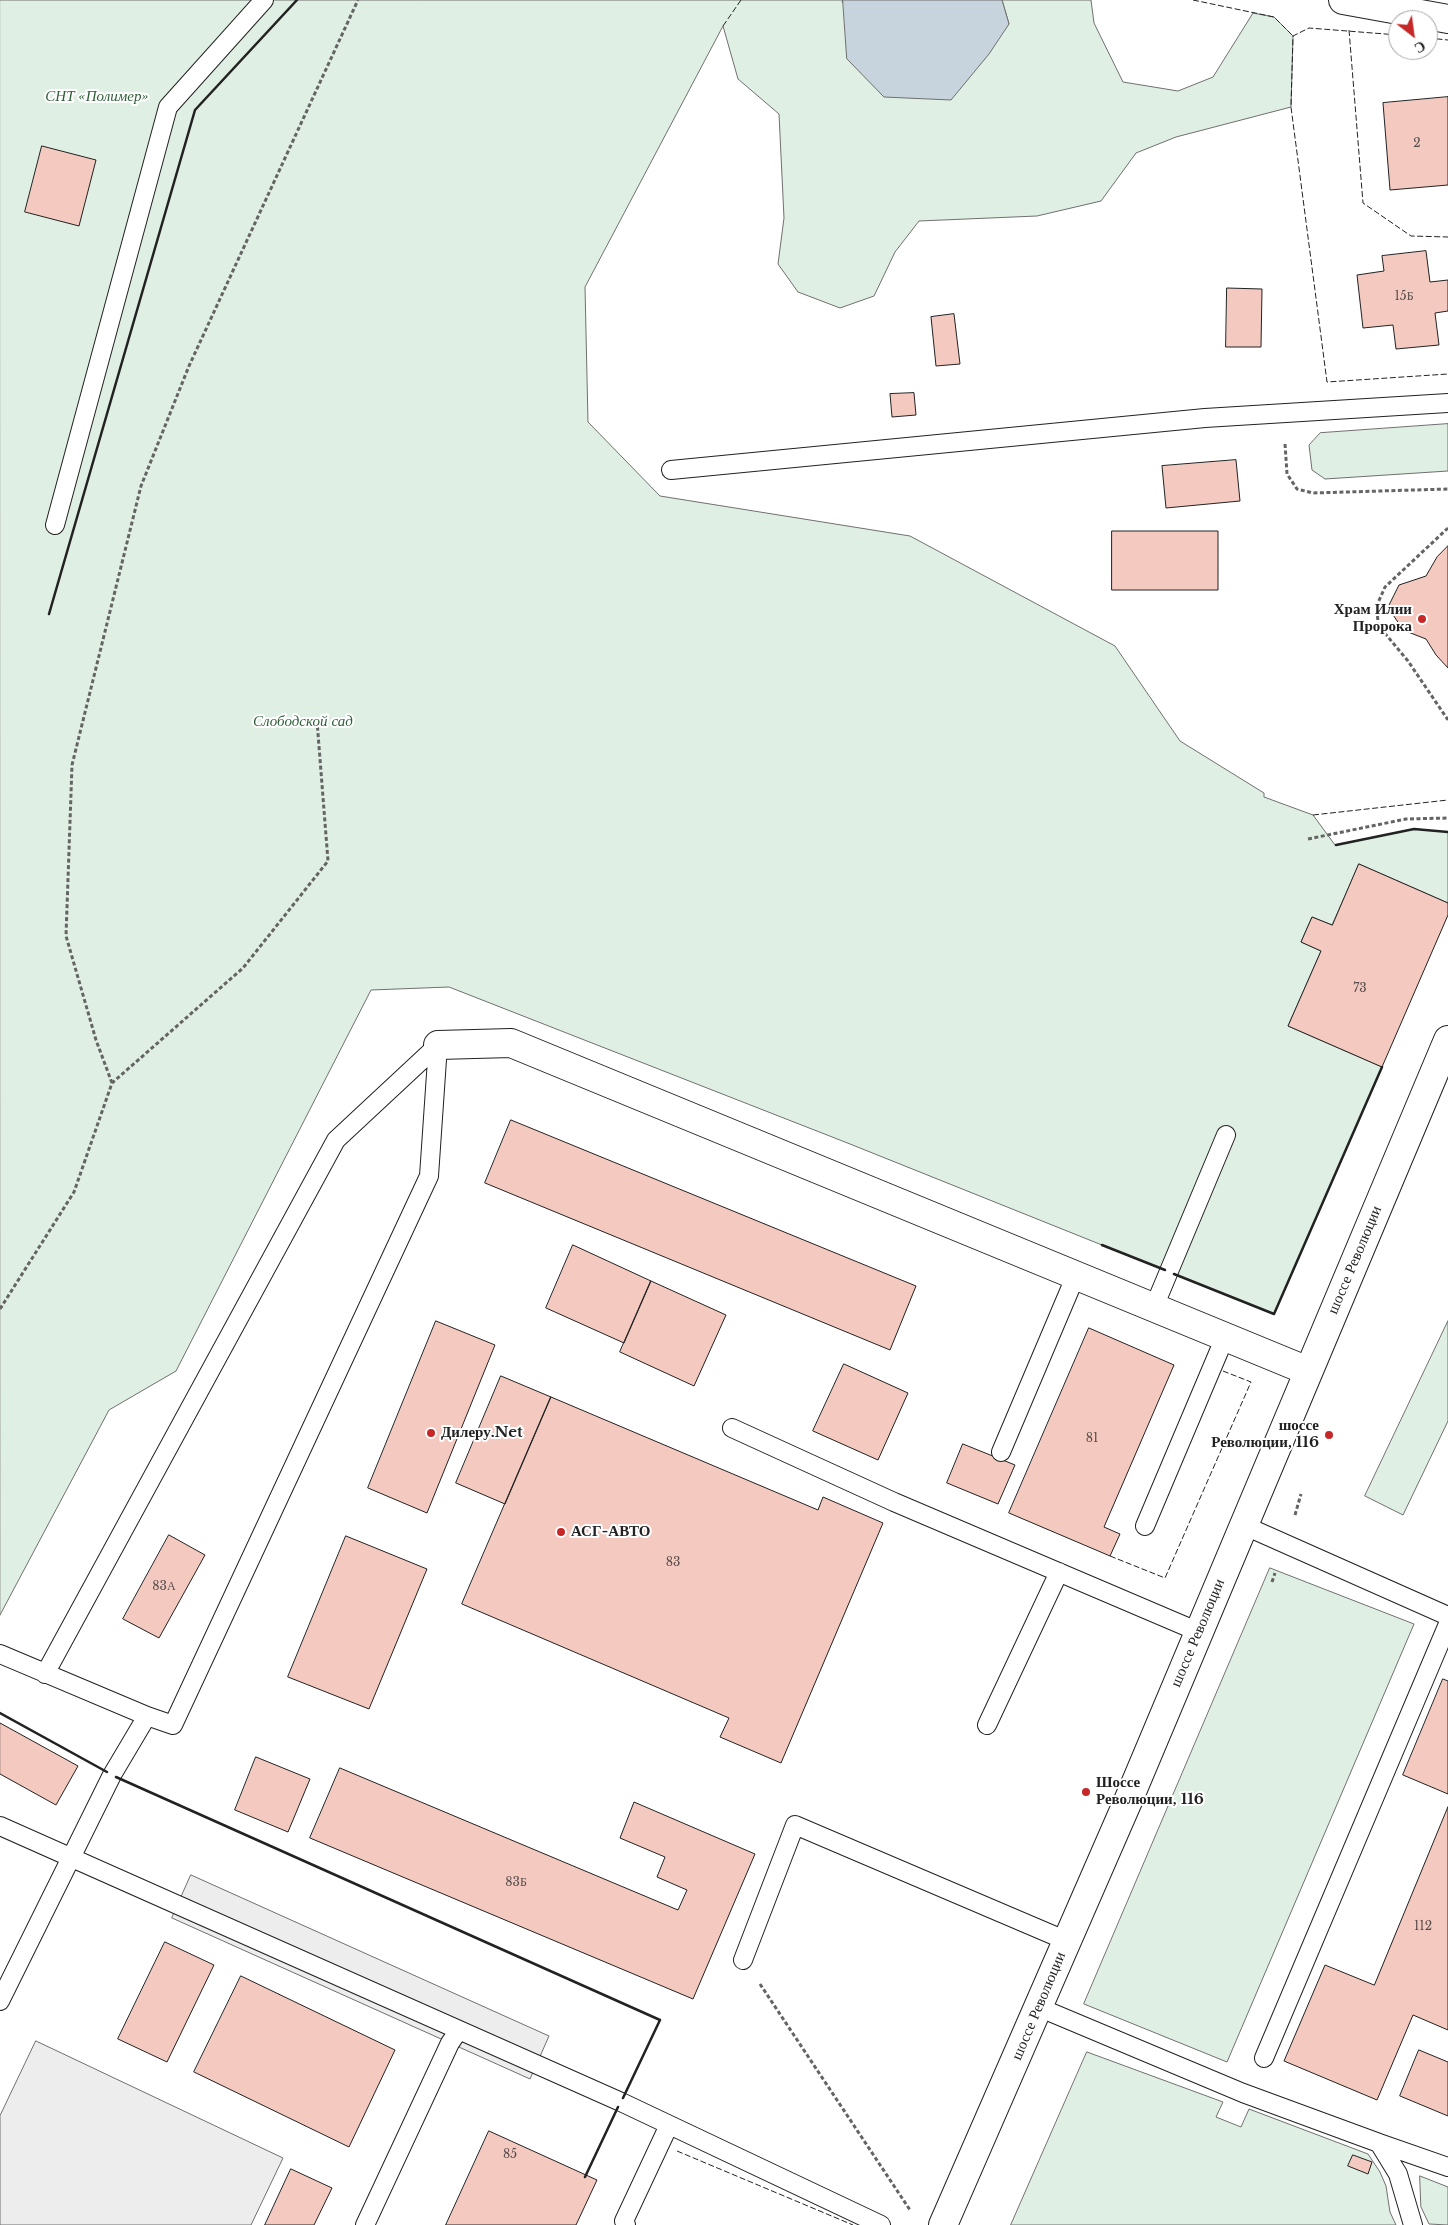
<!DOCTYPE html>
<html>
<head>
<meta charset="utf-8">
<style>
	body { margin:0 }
	#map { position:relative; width:1448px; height:2225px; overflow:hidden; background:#fff; font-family:"Libre Baskerville",serif }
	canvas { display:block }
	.north { position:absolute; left:1388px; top:10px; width:50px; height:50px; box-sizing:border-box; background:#fff; border:1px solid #a7a7a7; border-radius:50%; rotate:150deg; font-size:14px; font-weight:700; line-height:20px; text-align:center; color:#222 }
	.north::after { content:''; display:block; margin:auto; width:18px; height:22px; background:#c62828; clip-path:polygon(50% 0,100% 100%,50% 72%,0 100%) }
</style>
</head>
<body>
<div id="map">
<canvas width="1448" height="2225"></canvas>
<div class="north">С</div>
</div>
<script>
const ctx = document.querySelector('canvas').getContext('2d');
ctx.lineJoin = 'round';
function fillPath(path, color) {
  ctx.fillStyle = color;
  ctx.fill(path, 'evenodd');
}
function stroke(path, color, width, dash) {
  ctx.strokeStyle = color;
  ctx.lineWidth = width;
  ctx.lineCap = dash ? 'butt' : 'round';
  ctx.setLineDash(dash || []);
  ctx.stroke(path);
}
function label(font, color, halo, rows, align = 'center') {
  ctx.font = font + ' "Libre Baskerville",serif';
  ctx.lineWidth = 4;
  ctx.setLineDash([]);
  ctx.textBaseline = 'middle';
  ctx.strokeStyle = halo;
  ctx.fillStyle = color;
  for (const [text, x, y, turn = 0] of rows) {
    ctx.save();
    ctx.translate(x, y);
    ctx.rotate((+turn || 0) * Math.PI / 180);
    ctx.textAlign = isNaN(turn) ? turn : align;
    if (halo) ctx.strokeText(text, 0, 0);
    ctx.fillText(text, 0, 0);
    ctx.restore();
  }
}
const green = new Path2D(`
	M0,0h843l-1,2 167,22 -7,-24h89l3,23 29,59 55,9 35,-14 40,-64 21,4 19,19 -2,71 -115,30 -40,16 -35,48 -64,15 -118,5 -24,31 -21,44 -34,12 -42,-16 -20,-28 6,-46 -5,-104 -41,-35 -15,-53 -138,261 3,135 72,74 250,40 205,110 65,95 84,52v4l49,18 22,30 79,-16 34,3v71l-89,-39 -27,61 -20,-8 -11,25 20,9 -33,75 94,41 -108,247 -424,-170 -401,-157 -78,3 -195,381 -67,39 -109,205z
	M1448,424v47l-123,8 -13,-9 -3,-25 11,-12z
	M1448,1321v100l-45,94 -38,-19z
	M1270,1568l144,56 -187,438 -143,-58z
	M1087,2052l136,50 -7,15 25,10 8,-18 119,45 12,18 6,14 4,26 6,13h-385z
	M1420,2176l28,11v38l-19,-1 -8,-17z`);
fillPath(green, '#e0efe3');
stroke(green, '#6f6f6f', 1);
const parking = new Path2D(`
	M191,1875l358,161 -19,43 -358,-161z
	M36,2041l247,117 -32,67h-251v-109z`);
fillPath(parking, '#ededed');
stroke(parking, '#6f6f6f', 1);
const water = new Path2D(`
	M843,0h159l7,24 -20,30 -38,46 -67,-3 -37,-38z`);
fillPath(water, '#c7d3dd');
stroke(water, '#6f6f6f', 1);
const building = new Path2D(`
	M1448,97v88l-58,5 -7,-87z
	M42,146l54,14 -17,66 -54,-14z
	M1426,251l4,31 18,-2v31l-13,2 4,32 -43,4 -3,-24 -30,3 -6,-53 27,-4 -2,-15z
	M1227,288l35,1 -1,58h-35z
	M954,314l6,50 -24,2 -5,-49z
	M914,393l2,22 -24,2 -2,-23z
	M1236,460l4,41 -74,7 -4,-42z
	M1112,531h106v59h-106z
	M1448,546v122l-12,-13 -10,-16 -23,-9 -15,-23 11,-22 27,-9 11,-19z
	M1359,864l89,39v12l-66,152 -94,-41 33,-75 -20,-9 11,-25 20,8z
	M511,1120l405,166 -26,64 -405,-167z
	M573,1245l78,36 -27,62 -78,-35z
	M651,1281l75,34 -32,71 -74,-34z
	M436,1321l59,24 -68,168 -59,-25z
	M1089,1328l85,37 -70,162 16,7 -10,22 -101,-43z
	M844,1364l64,29 -30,67 -65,-29z
	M501,1376l50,21 -46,107 -49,-21z
	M551,1397l267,113 5,-13 60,26 -102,240 -61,-26 9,-19 -267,-114z
	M963,1444l52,21 -17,39 -51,-21z
	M169,1535l36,20 -46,83 -36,-19z
	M346,1536l81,33 -58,140 -81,-32z
	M1443,1679l5,2v113l-45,-19z
	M0,1723l78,43 -22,39 -56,-31z
	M256,1757l54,22 -22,53 -53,-22z
	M340,1768l338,142 9,-20 -30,-13 8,-20 -45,-19 14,-36 121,52 -62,145 -383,-161z
	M1448,1807v223l-35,-15 -36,85 -93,-39 41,-96 49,20z
	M165,1942l49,23 -47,97 -49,-23z
	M241,1976l154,74 -46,97 -155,-75z
	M1419,2050l29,12v54l-48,-20z
	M489,2131l108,49 -21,45h-130z
	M1353,2155l19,7 -4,12 -20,-8z
	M291,2169l41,19 -18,37h-49z`);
fillPath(building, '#f3c9c0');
stroke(building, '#222', 1);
const service = new Path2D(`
	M671,470l534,-52 243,-15
	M55,525l113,-418 96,-107
	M1154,1307l72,-172
	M732,1428l162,74 305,130
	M1001,1452l75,-177
	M1243,1525l205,91
	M1145,1526l80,-189
	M0,1654l147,62
	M45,1674l291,-534 102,-95
	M987,1725l72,-153
	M0,1826l621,276 260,123
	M743,1960l52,-135 272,116
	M0,2001l112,-226 35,-59 26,9 256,-549 9,-131
	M1038,2007l205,86 136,50 19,31 15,51
	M1264,2058l184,-434
	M1379,2143l69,24
	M365,2225l85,-182 9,-13
	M626,2225l-2,-4 45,-96`);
const minor = new Path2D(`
	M1343,0l105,19
	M438,1045l73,-2 797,328`);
const secondary = new Path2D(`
	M943,2225l185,-424 320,-761`);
stroke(service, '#222', 20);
stroke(minor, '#222', 30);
stroke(secondary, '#222', 30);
stroke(new Path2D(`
	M1285,444l2,30 10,15 16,4 135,-4
	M1448,528l-63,59 -8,18 1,20 30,36 40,59
	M1308,839l98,-20 42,-1
	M112,1083l-16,-43 -30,-104 6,-171 69,-279 48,-120 169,-366
	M0,1309l74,-117 38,-109 131,-115 85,-107 -11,-140
	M1295,1515l6,-21
	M1272,1582l3,-9
	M760,1984l150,226`), '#646464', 3, [4, 2.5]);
stroke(service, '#fff', 18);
stroke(minor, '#fff', 28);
stroke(secondary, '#fff', 28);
stroke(new Path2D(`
	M1193,0l81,17 19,19
	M723,26l18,-26
	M1349,30l14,173 48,33 37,1
	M1398,35l-89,-7 -16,8 -2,71 36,275 121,-8
	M1428,38l20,2
	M1313,815l135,-15
	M1110,1556l55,22 86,-196 -28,-11
	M677,2151l176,74`), '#222', 1, [6, 2.5]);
stroke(new Path2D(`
	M49,614l146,-504 102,-110
	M1336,845l78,-16 34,3
	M1102,1245l63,25
	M1174,1274l100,40 108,-247
	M0,1713l107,59
	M116,1777l544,243 -37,78
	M585,2177l33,-70`), '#222', 2.5);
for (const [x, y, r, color] of [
	[1422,619,5,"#c62828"],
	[431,1433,5,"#c62828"],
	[1329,1435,5,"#c62828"],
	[561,1532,5,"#c62828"],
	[1086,1792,5,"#c62828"]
]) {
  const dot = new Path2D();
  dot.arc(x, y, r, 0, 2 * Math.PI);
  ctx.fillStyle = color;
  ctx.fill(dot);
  stroke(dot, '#fff', 2);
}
label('12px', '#564c4a', null, [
	["2",1417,144],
	["15Б",1404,297],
	["73",1360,989],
	["81",1092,1439],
	["83",673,1563],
	["83А",164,1587],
	["83Б",516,1883],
	["112",1423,1927],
	["85",510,2155]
]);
label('italic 15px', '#2f5e38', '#fff', [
	["СНТ «Полимер»",97,97],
	["Слободской сад",303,722]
]);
label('bold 15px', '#222', '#fff', [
	["Храм Илии",1412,610,"right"],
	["Пророка",1412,627,"right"],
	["шоссе",1319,1426,"right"],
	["Революции, 116",1319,1443,"right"],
	["Дилеру.Net",441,1433],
	["АСГ-АВТО",571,1532],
	["Шоссе",1096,1783],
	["Революции, 116",1096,1800]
], 'left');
label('15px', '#222', '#fff', [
	["шоссе Революции",1355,1260,-67],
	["шоссе Революции",1198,1633,-67],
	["шоссе Революции",1039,2006,-67]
]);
</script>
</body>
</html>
